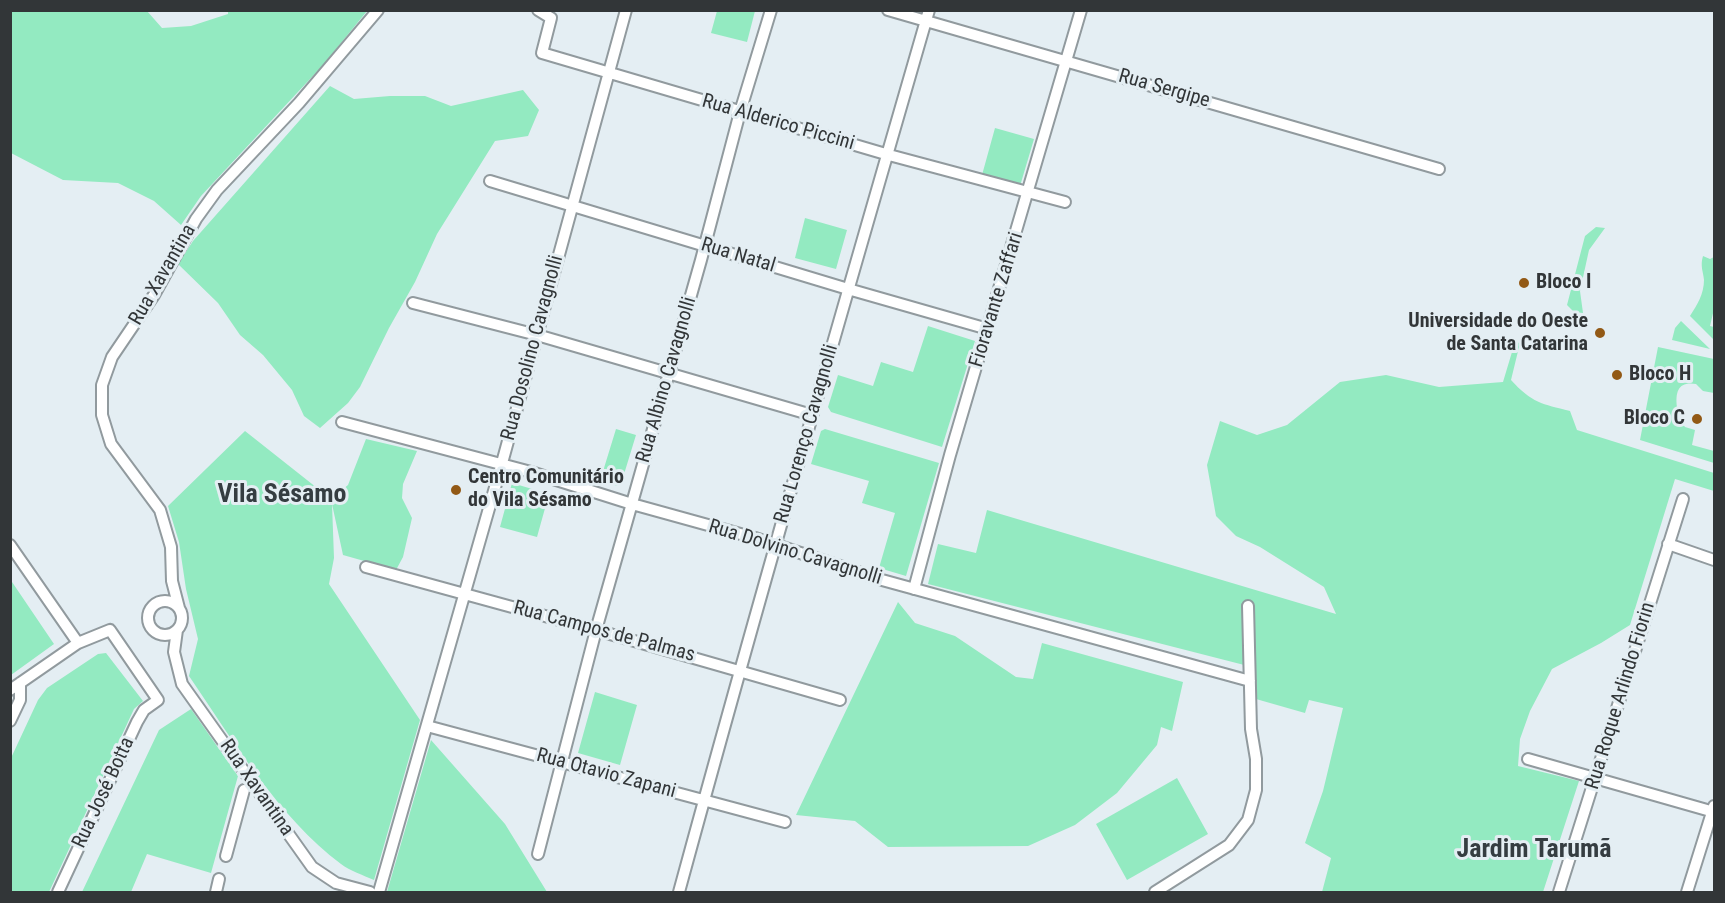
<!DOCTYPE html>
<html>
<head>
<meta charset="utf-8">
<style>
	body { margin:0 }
	#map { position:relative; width:1725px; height:903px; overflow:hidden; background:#e4eef3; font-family:"Roboto Condensed",sans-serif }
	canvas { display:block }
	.frame { position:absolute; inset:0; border:12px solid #323638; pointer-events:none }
</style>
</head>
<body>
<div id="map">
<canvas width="1725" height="903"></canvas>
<div class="frame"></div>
</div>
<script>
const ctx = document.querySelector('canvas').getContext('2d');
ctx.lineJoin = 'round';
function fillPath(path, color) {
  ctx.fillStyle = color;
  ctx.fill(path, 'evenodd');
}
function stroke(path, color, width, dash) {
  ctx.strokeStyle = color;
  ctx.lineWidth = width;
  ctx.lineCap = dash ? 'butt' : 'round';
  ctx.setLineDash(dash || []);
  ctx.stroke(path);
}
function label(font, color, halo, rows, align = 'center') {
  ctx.font = font + ' "Roboto Condensed",sans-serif';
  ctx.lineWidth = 6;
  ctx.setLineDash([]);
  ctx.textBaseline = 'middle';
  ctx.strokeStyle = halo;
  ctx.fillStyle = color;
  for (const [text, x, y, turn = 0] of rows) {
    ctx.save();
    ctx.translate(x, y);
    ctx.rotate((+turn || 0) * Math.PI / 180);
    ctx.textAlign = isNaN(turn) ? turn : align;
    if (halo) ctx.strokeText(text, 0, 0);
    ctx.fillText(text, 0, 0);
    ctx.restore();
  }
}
fillPath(new Path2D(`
	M10,11h137l15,17 29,-2 37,-12v-3h139l-43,53 -123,132 -20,29 -27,-24 -36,-18 -55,-3 -52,-27z
	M717,11h38l-8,31 -36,-9z
	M330,86l24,13 36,-3h35l26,10 72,-16 16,20 -11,26 -33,5 -58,93 -22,48 -26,46 -29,59 -12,16 -28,25 -16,-12 -12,-26 -29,-35 -23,-20 -22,-32 -40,-39 15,-23z
	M995,128l39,11 -14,47 -38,-11z
	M805,218l42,12 -11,39 -41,-11z
	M1596,227l9,1 -16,22 -9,41 3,22 -9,-1 -7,-7 18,-69z
	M1703,256l7,3 4,-2v52l-4,17 4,1v13l-24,-24c7,-11 14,-22 14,-36 -1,-9 -4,-14 -1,-24z
	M1681,321l29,28 -38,-9 3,-12z
	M928,326l47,15 -33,106 -111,-35 -3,-5 10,-32 35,11 8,-24 32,10z
	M1515,342l5,1 -9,37c21,23 31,24 59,31l7,19 137,43v18l-39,-12 -45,146 -29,18 -49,26 -22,42 -10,28 -2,27 61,15 -36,111h-221l9,-34 -26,-15 18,-52 20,-83 -34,-8 -4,13 -49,-14 -4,-18v-14l-324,-83 10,-40 38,9 11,-43 349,104 -12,-27 -64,-40 -24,-11 -20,-20 -9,-51 13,-44 37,14 30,-10 53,-43 46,-7 53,12 64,-5z
	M1658,347l56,12v34l-11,-2 -7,-7c-17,-3 -21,7 -19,23l-4,3 12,17 10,3 -3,15 22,6v12l-74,-23z
	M616,429l20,6 -15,49 -3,2 -18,-5z
	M825,429l114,34 -33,113 -27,-8 16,-55 -33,-10 7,-22 -58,-17 10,-33z
	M245,431l86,68 17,-14 18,-46 51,12 -14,33 -1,14 10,20 -9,39 -7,13 -53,-15 -11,-51 2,54 -5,26 91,136 -46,160c-11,-5 -24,-9 -33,-16 -62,-46 -109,-125 -152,-188l9,-37 -12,-50 -7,-47 -11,-36z
	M512,483l37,11 -12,43 -37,-10z
	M10,579l44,65 -43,31h-1z
	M898,602l17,21 40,13 61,41 17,2 9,-36 141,39 -11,49 -11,-4 -4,18 -40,48 -42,32 -47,21 -140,1 -33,-26 -59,-6z
	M106,653l37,48 -9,8 -85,183h-38v-134l27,-58 9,-12 51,-34z
	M595,692l42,13 -17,60 -42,-12z
	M191,709l47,67 -27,97 -64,-19 -16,38h-49l77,-162z
	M431,740l74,84 42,68h-160z
	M1177,778l31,56 -81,46 -31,-56z`), '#93eac1');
const minor = new Path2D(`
	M538,10l13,8 -9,35 347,102 176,47
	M888,10l551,159
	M490,181l358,108 140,40
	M413,303l124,32 275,80
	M342,422l189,50 101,32 123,34 127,42 368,101
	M1668,544l46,16
	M10,545l68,98
	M366,567l230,63 244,70
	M914,589l36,-134 131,-445
	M148 618a17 17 0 1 1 34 0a17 17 0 1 1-34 0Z
	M179,608l-7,-27 -1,-34 -11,-37 -49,-66 -9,-29v-30l10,-28 42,-62 42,-76 21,-29 82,-87 79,-93
	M177,630l-3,22 8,32 130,183 24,16 34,9
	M10,690l68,-47 32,-13 48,70 -14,10 -7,12 -79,170
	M10,721l10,-21v-17
	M427,726l358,96
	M1528,759l186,53
	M538,854l58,-224 105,-370 39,-148 31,-102
	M226,856l18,-66
	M216,892l3,-13
	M379,892l123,-429 124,-453
	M679,892c80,-294 165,-588 250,-882
	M1155,892l74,-47 19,-25 8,-30v-31l-5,-30 -3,-123
	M1559,892l124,-393
	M1687,892l27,-86`);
stroke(minor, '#919a9e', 14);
stroke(minor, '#fff', 10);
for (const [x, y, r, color] of [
	[1524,283,6,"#925915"],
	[1600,333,6,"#925915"],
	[1617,375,6,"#925915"],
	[1697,419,6,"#925915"],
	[456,490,6,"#925915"]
]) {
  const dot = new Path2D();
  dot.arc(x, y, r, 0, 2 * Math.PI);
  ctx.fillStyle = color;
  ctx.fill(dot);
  stroke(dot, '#e4eef3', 2);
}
label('20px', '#323638', '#e4eef3', [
	["Rua Sergipe",1164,89,16],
	["Rua Alderico Piccini",778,123,16],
	["Rua Natal",738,256,17],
	["Rua Xavantina",163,275,-60],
	["Fioravante Zaffari",997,300,-73],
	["Rua Dosolino Cavagnolli",533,348,-75],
	["Rua Albino Cavagnolli",667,380,-74],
	["Rua Lorenço Cavagnolli",807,434,-74],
	["Rua Dolvino Cavagnolli",795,553,17],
	["Rua Campos de Palmas",604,632,15],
	["Rua Roque Arlindo Fiorin",1621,696,-73],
	["Rua Otavio Zapani",606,774,15],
	["Rua Xavantina",256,788,55],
	["Rua José Botta",104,793,-65]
]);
label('bold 20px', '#323638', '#e4eef3', [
	["Bloco I",1536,283],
	["Universidade do Oeste",1588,322,"right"],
	["de Santa Catarina",1588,345,"right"],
	["Bloco H",1629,375],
	["Bloco C",1685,419,"right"],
	["Centro Comunitário",468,478],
	["do Vila Sésamo",468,501]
], 'left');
label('bold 26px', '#353d41', '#e4eef3', [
	["Vila Sésamo",282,495],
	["Jardim Tarumã",1534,850]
]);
</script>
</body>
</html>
